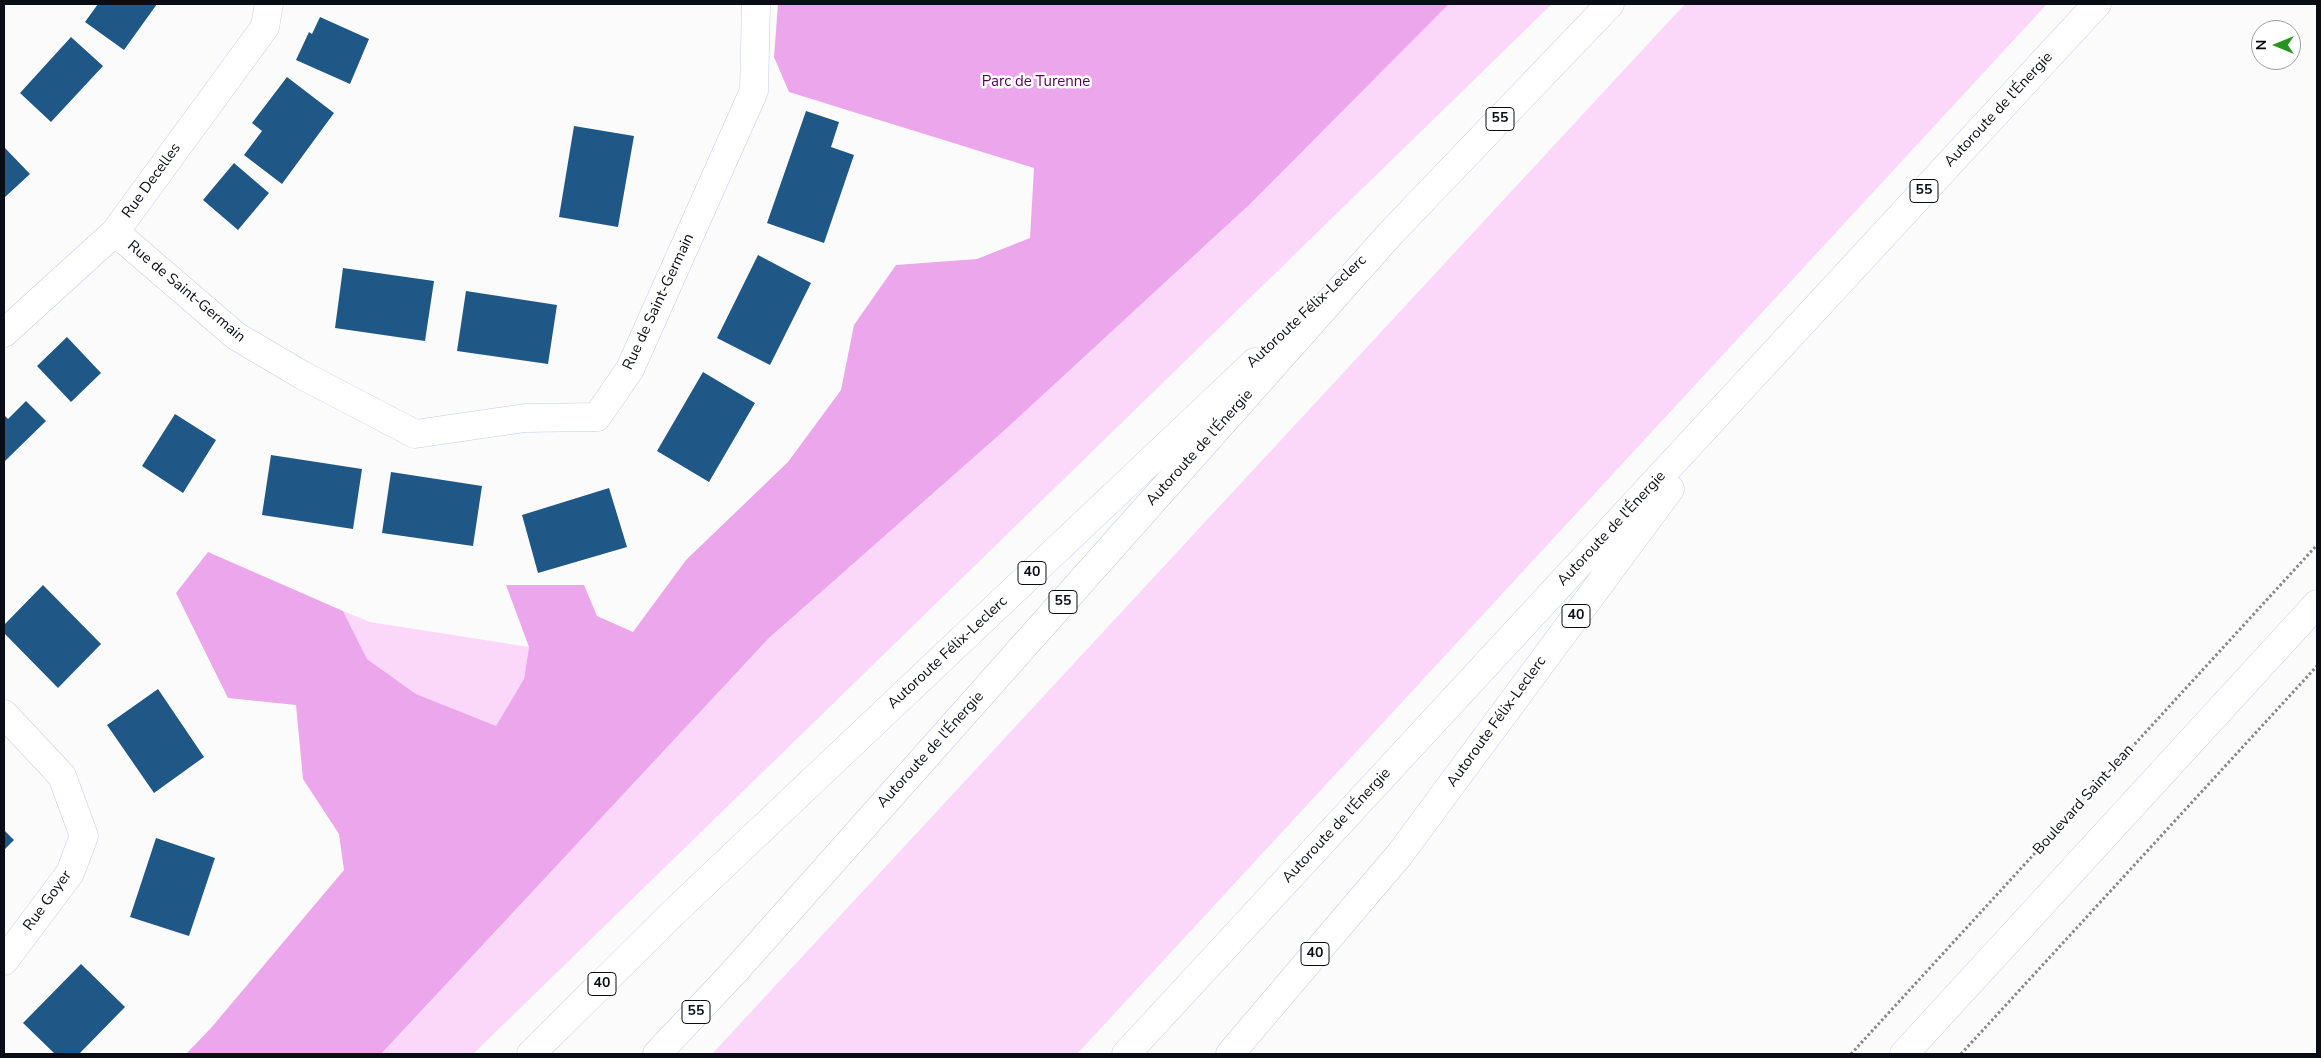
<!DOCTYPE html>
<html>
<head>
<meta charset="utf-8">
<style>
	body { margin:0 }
	#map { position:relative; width:2321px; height:1058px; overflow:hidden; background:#fbfbfb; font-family:"Nunito Sans",sans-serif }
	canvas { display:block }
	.frame { position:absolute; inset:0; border:5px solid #0b0d16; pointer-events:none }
	.north { position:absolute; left:2251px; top:20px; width:50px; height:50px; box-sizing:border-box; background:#fff; border:1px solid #9d9ea2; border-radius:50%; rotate:270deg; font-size:14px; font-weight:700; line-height:20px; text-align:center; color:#0b0d16 }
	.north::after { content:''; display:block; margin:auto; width:18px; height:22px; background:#259521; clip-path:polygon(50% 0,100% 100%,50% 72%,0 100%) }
</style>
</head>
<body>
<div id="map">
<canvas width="2321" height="1058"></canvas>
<div class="frame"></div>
<div class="north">N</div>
</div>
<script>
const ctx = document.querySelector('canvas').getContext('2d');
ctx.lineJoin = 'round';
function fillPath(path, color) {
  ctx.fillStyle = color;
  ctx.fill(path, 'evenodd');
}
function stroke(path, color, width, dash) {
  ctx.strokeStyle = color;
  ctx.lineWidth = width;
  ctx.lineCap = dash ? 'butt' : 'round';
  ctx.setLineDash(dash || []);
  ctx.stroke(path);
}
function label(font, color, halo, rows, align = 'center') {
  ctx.font = font + ' "Nunito Sans",sans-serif';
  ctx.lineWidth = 5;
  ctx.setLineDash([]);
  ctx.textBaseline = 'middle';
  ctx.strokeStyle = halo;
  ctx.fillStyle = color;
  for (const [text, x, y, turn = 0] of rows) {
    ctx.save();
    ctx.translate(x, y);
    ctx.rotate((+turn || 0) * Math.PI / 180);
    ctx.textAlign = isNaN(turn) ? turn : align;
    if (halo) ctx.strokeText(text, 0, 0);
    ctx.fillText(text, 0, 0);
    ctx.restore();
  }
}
fillPath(new Path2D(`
	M1449,4h103l-1079,1050h-92l388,-416 238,-210 242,-223z
	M1685,4h362l-970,1050h-365z
	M343,611l27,11 159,25 -5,32 -28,48 -80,-33 -49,-35z`), '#fbd7fa');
fillPath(new Path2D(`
	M778,4h671l-200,201 -242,223 -238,210 -388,416h-195l25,-26 133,-158 -5,-36 -36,-55 -7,-74 -68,-7 -52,-105 32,-41 135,59 24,48 49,35 80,32 28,-47 5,-32 -23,-62h78l13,31 36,16 53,-72 102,-98 53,-72 13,-65 42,-60 81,-6 53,-21 4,-70 -245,-76 -15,-35z`), '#eca7ec');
fillPath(new Path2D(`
	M98,4h59l-33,46 -39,-28z
	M320,17l49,22 -19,45 -54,-24 13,-28 3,2z
	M71,37l32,29 -52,56 -31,-29z
	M287,77l47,36 -52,71 -38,-29 18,-24 -10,-8z
	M806,111l33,11 -8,25 23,8 -30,88 -57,-20z
	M574,126l60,10 -16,91 -59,-10z
	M4,147l26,27 -26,24z
	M234,163l35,30 -31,37 -35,-30z
	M758,255l53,28 -41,82 -53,-27z
	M343,268l91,13 -9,60 -90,-13z
	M466,291l91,14 -9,59 -91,-13z
	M67,337l34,36 -30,29 -34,-36z
	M703,372l52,31 -46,79 -52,-31z
	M26,401l20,20 -42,41v-47l4,4z
	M175,414l41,26 -33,53 -41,-27z
	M271,455l91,14 -9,60 -91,-14z
	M391,472l91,14 -9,60 -91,-13z
	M609,488l18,59 -89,26 -16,-58z
	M43,585l58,59 -43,44 -54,-55v-8z
	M158,689l46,68 -50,36 -47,-68z
	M4,830l10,10 -10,10z
	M156,838l59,20 -26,78 -59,-19z
	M81,964l44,43 -46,47h-24l-32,-31z`), '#1f5787');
const minor = new Path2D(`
	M115,232l121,104 66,39 113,59 110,-16 72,-1 33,-48 124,-278 2,-87
	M4,333l111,-101 150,-205 4,-23
	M4,714l58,62 22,60 -14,37 -66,88`);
const tertiary = new Path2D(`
	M1904,1054l413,-450`);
const motorway = new Path2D(`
	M531,1054l142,-141 582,-551
	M657,1054l79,-84 654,-736 220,-230
	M1126,1054l971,-1050
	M1230,1054l170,-200 270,-365`);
stroke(minor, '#c5cce7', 29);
stroke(tertiary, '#c5cce7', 29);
stroke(motorway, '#c5cce7', 29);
stroke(new Path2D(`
	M1851,1054l466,-509
	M1961,1054l356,-388`), '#87888c', 3, [2.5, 2.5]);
stroke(minor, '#fff', 28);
stroke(tertiary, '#fff', 28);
stroke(motorway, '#fff', 28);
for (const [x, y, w] of [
	[1500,119,28],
	[1924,191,28],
	[1032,573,28],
	[1063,602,28],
	[1576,616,28],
	[1315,954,28],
	[602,984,28],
	[696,1012,28]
]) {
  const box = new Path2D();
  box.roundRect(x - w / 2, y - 11.5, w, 23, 4);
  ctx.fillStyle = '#fff';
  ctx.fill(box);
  stroke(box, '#0b0d16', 1);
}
label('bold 14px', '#0b0d16', null, [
	["55",1500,119],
	["55",1924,191],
	["40",1032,573],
	["55",1063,602],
	["40",1576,616],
	["40",1315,954],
	["40",602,984],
	["55",696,1012]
]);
label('15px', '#58005b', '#fff', [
	["Parc de Turenne",1036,82]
]);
label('15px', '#0b0d16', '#fff', [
	["Autoroute de l'Énergie",1999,110,-47],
	["Rue Decelles",152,181,-54],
	["Rue de Saint-Germain",186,292,40],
	["Rue de Saint-Germain",659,302,-65],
	["Autoroute Félix-Leclerc",1307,312,-43],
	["Autoroute de l'Énergie",1200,448,-48],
	["Autoroute de l'Énergie",1612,529,-47],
	["Autoroute Félix-Leclerc",948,653,-43],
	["Autoroute Félix-Leclerc",1497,722,-54],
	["Autoroute de l'Énergie",931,750,-48],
	["Boulevard Saint-Jean",2084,800,-48],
	["Autoroute de l'Énergie",1337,826,-47],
	["Rue Goyer",48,901,-54]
]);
</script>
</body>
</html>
